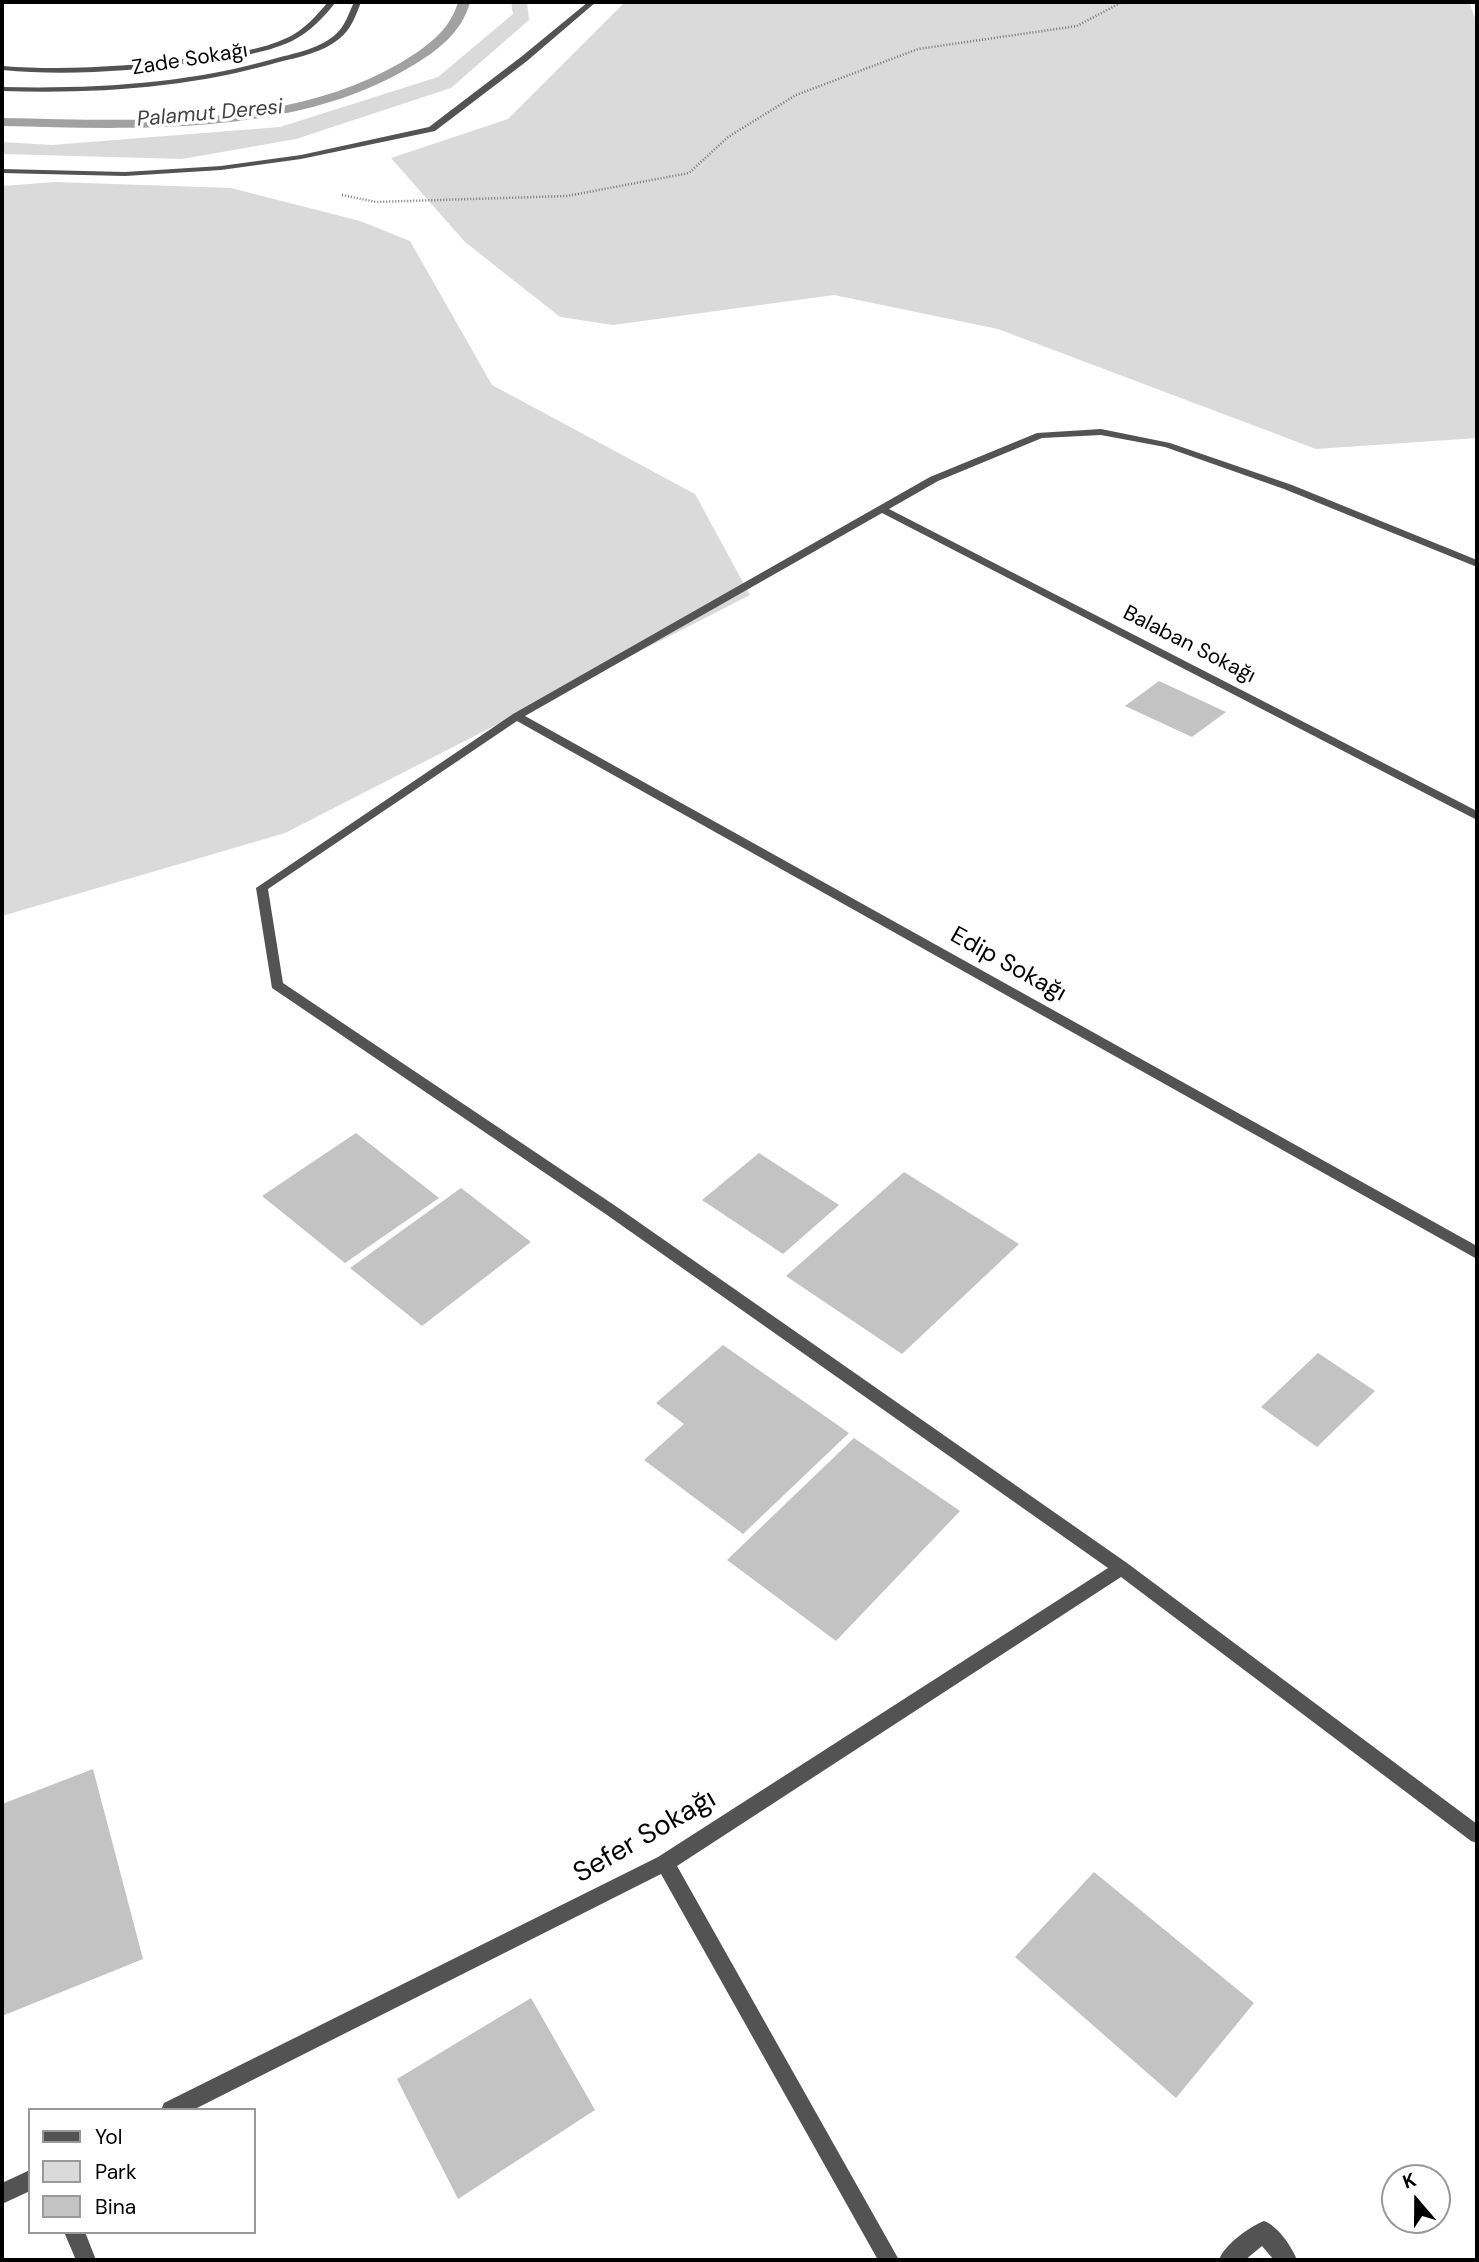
<!DOCTYPE html>
<html>
<head>
<meta charset="utf-8">
<style>
	body { margin:0 }
	#map { position:relative; width:1479px; height:2262px; overflow:hidden; background:#fff; font-family:"DM Sans",sans-serif }
	canvas { display:block }
	.frame { position:absolute; inset:0; border:4px solid #000; pointer-events:none }
	.legend { position:absolute; left:28px; top:2108px; width:228px; height:126px; box-sizing:border-box; background:#fff; border:2px solid #999; margin:0; padding:9px 12px; list-style:none; font-size:21px; color:#000 }
	.legend li { display:flex; align-items:center; gap:14px; height:35px }
	.legend b { width:35px; border:2px solid #999 }
	.north { position:absolute; left:1381px; top:2164px; width:70px; height:70px; box-sizing:border-box; background:#fff; border:2px solid #999; border-radius:50%; rotate:340deg; font-size:19px; font-weight:700; line-height:28px; text-align:center; color:#000 }
	.north::after { content:''; display:block; margin:auto; width:24px; height:32px; background:#000; clip-path:polygon(50% 0,100% 100%,50% 72%,0 100%) }
</style>
</head>
<body>
<div id="map">
<canvas width="1479" height="2262"></canvas>
<div class="frame"></div>
<ul class="legend">
<li><b style="height:9px;background:#535353"></b>Yol</li>
<li><b style="height:19px;background:#dadada"></b>Park</li>
<li><b style="height:19px;background:#c3c3c3"></b>Bina</li>
</ul>
<div class="north">K</div>
</div>
<script>
const ctx = document.querySelector('canvas').getContext('2d');
ctx.lineJoin = 'round';
function fillPath(path, color) {
  ctx.fillStyle = color;
  ctx.fill(path, 'evenodd');
}
function stroke(path, color, width, dash) {
  ctx.strokeStyle = color;
  ctx.lineWidth = width;
  ctx.lineCap = dash ? 'butt' : 'round';
  ctx.setLineDash(dash || []);
  ctx.stroke(path);
}
function label(font, color, halo, rows, align = 'center') {
  ctx.font = font + ' "DM Sans",sans-serif';
  ctx.lineWidth = 7;
  ctx.setLineDash([]);
  ctx.textBaseline = 'middle';
  ctx.strokeStyle = halo;
  ctx.fillStyle = color;
  for (const [text, x, y, turn = 0] of rows) {
    ctx.save();
    ctx.translate(x, y);
    ctx.rotate((+turn || 0) * Math.PI / 180);
    ctx.textAlign = isNaN(turn) ? turn : align;
    if (halo) ctx.strokeText(text, 0, 0);
    ctx.fillText(text, 0, 0);
    ctx.restore();
  }
}
fillPath(new Path2D(`
	M511,2h16l2,18 -78,68 -155,51 -114,20 -180,-5v-12l50,3 228,-18 158,-50 75,-63z
	M625,2h844l8,21v415l-161,11 -318,-120 -164,-34 -221,30 -53,-8 -95,-75 -74,-84 117,-39z
	M55,182l176,6 129,33 50,20 82,144 203,109 55,101 -465,238 -283,83v-730z`), '#dadada');
fillPath(new Path2D(`
	M458,2h12c-8,31 -34,50 -60,65 -116,70 -277,62 -408,59v-8c131,2 282,13 400,-56 24,-15 48,-31 56,-60z`), '#a1a1a1');
fillPath(new Path2D(`
	M1159,681l67,31 -34,25 -67,-31z
	M356,1133l83,65 -94,65 -83,-67z
	M759,1153l80,52 -56,49 -81,-54z
	M904,1172l115,72 -117,110 -116,-78z
	M461,1188l70,54 -109,84 -72,-58z
	M723,1345l126,88 -106,101 -99,-74 40,-36 -28,-21z
	M1318,1353l57,38 -58,56 -56,-40z
	M854,1438l106,73 -124,130 -109,-81z
	M93,1769l50,190 -141,57v-212z
	M1094,1872l160,131 -78,95 -161,-141z
	M531,1998l64,112 -137,89 -61,-120z`), '#c3c3c3');
stroke(new Path2D(`
	M342,195l34,7 191,-6 122,-23 39,-36 68,-42 122,-46 159,-23 45,-24`), '#757575', 2.5, [1, 2]);
fillPath(new Path2D(`
	M328,2h8c-12,15 -26,30 -44,39 -30,14 -66,17 -99,22 -63,8 -127,13 -191,7v-4c65,5 128,0 193,-8 31,-4 65,-7 94,-21 16,-8 28,-22 39,-35z
	M354,2h7c-5,13 -10,28 -22,37 -16,13 -39,18 -60,23 -90,26 -183,32 -277,29v-4c93,2 185,-3 275,-29 19,-5 44,-10 59,-24 9,-8 13,-21 18,-32z
	M588,2h8l-69,59 -92,70 -134,28 -80,11 -96,6 -123,-3v-4l123,3 96,-6 80,-11 128,-28 92,-70z
	M1101,429l69,14 122,42 185,75v7l-193,-78 -119,-42 -64,-12 -59,3 -104,43 -49,28 588,302v9l-595,-307 -357,203 952,530v13l-960,-538 -249,168 15,94 334,224 510,356 350,261v19l-6,-2 -350,-264 -444,289 222,394h-21l-217,-386 -468,236h-32l3,-7 494,-246 450,-289 -501,-353 -335,-227 -16,-100 257,-174 417,-237 107,-44z
	M30,2170v21l-28,13v-21z
	M1264,2221c14,5 28,26 33,39h-23l-12,-14 -17,14h-26c5,-15 30,-33 45,-39z
	M64,2232h21l11,28h-20z`), '#535353');
label('21px', '#000', '#fff', [
	["Zade Sokağı",190,60,-9],
	["Balaban Sokağı",1189,645,27]
]);
label('italic 21px', '#424242', '#fff', [
	["Palamut Deresi",210,114,-5]
]);
label('24px', '#000', '#fff', [
	["Edip Sokağı",1008,965,29]
]);
label('28px', '#000', '#fff', [
	["Sefer Sokağı",645,1837,-30]
]);
</script>
</body>
</html>
